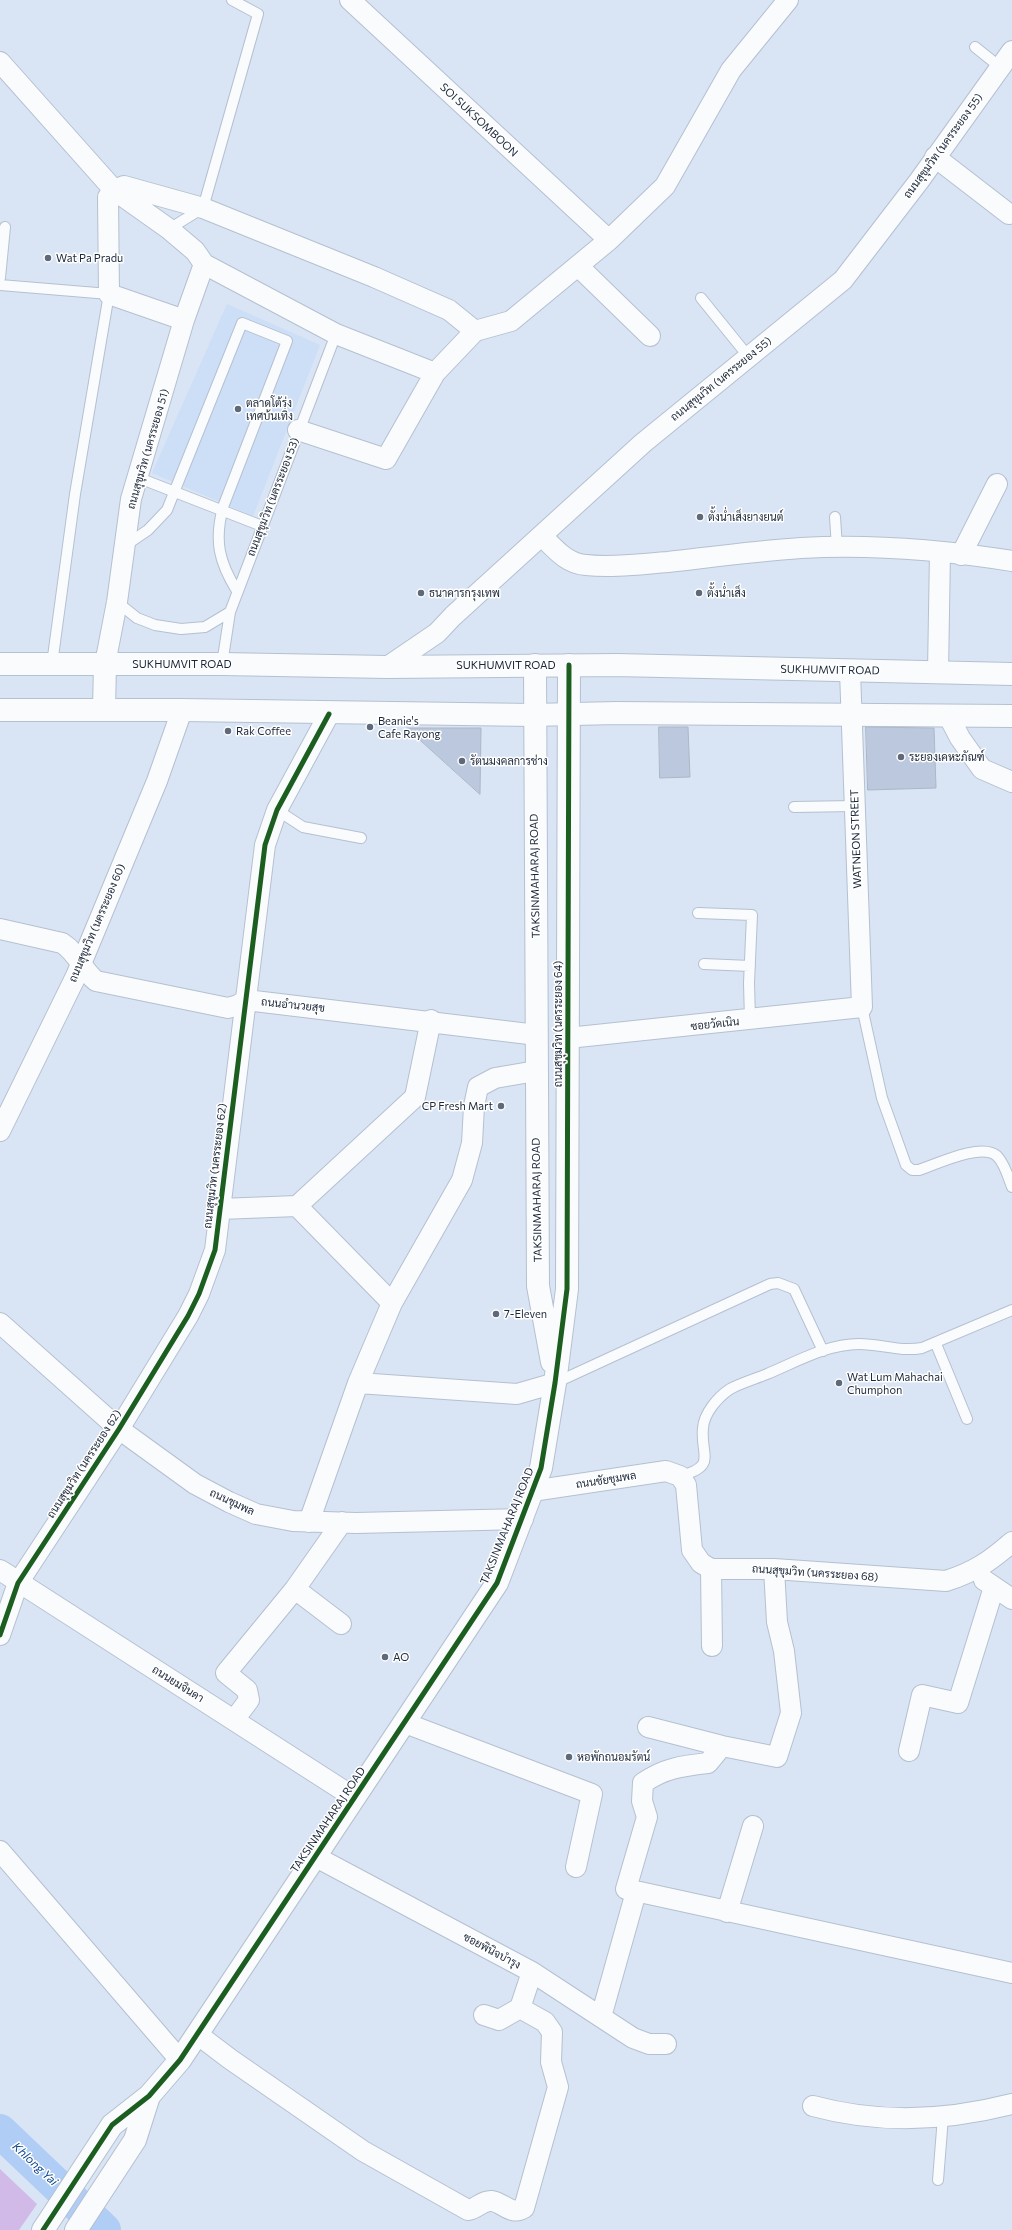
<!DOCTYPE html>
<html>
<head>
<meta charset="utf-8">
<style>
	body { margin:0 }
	canvas { display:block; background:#d9e4f4 }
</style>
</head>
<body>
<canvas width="1012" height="2230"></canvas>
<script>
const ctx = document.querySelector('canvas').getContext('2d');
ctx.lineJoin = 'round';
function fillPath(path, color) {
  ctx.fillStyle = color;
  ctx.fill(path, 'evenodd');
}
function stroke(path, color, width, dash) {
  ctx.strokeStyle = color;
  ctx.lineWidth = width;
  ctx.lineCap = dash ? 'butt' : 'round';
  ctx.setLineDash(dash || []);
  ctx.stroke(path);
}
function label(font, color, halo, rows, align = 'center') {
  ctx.font = font + ' Commissioner,Sarabun,sans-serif';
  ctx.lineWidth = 3;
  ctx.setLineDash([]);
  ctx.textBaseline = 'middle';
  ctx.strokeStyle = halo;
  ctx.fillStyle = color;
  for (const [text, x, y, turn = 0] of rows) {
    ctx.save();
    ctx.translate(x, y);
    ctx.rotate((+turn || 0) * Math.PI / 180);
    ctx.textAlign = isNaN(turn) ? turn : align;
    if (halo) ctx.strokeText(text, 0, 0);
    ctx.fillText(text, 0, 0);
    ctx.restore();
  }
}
fillPath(new Path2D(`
	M227,304l93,41 -67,171 -101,-43z`), '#cddef7');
fillPath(new Path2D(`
	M0,2169l37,35 -18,26h-19z`), '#d2bae8');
stroke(new Path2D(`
	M0,2131l104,99`), '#b0cdf5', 34);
const building = new Path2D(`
	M659,727h29l2,50 -30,1z
	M866,727l68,1 2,60 -68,2z
	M407,728h74l-1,66z`);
fillPath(building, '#bbc8dd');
stroke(building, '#acb7c6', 1);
const lane = new Path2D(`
	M975,47l25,20
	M169,229l34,-21 55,-194 -26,-14
	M0,278l5,-51
	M0,285l109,9 -34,200 -23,170
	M701,298l47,58
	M139,478l123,48
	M835,517l2,31
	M126,545l22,-15 19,-20 75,-187 45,18 -64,166c-9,34 -4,55 14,84
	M117,602l20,16 18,7 26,4 24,-2 25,-15
	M222,664l8,-52 106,-278
	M794,807l60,-1
	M277,810l26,17 58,11
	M698,913l54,2 -3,68 1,37
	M704,964l46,2
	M862,1007l20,91 24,67 6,5h7c18,-6 63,-28 78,-14 8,8 11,21 15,31
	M936,1344l31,75
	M555,1383l215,-99 8,-1 16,6 29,62
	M680,1476c38,-10 20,-21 23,-48 1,-15 15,-31 27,-39 11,-6 25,-10 37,-15 29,-12 60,-30 92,-30 23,0 40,8 63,4l90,-38
	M938,2180l5,-63`);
const street = new Path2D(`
	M350,0l259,240
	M0,62l114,128 55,39 26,22 9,13 132,70 99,39
	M935,157l74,57
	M578,266l72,70
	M184,320l-75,-26 -1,-97 6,-7 10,-4 79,22 171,69 75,33 26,21
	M298,430l88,29 49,-86 40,-42 36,-10 98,-81 56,-54 66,-116 57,-70
	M542,536c13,13 25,28 44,29 27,3 55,-1 82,-3 44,-5 88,-11 133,-14 69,-4 142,2 211,13
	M961,555l36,-71
	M105,664l12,-62 14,-103 53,-179 20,-56
	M387,667l50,-34 16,-17 190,-173 200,-163 76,-99 93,-130
	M938,672l2,-120
	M948,715l12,23 22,31 30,13
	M0,929l62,14c16,10 20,27 34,38l132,27 10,-3 8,-5 291,35
	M568,1038l294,-31 -12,-336
	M0,1131l76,-155 81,-195 25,-71
	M297,1206l95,97
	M220,1209l77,-3 118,-109 16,-77
	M0,1323l119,106 76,55 34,18 27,12 37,7 63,2 167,-4
	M358,1383l159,11 38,-11
	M532,1491l134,-20 14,5 6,9 6,65 9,13 10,6h63l172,12c28,-9 43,-19 66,-39
	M309,1522l49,-139 34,-80 70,-123 10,-37 2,-37 4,-19 17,-9 41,-7
	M711,1569l1,77
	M0,1570l355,228
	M984,1580l28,19
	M295,1589l46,35
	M0,1635l18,-52 101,-154 69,-113 11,-22 16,-44 50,-405 12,-35 52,-96
	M234,1720l15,-20 -2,-10 -21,-17 69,-84 47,-67
	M405,1723l187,71 -16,73
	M648,1727l74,19 55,11 14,-44 -7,-62 -7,-29 -3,-53
	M722,1746l-14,17c-26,3 -44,5 -65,20l-1,18 5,16 -21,72 386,84
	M909,1751l13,-56 36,8 36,-116
	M0,1851l180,209
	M316,1857l216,115 101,66 16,6h17
	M727,1912l26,-86
	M484,2015l15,5 21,-12
	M601,2017l35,-125
	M197,2034l33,25 133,92 105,59c9,-1 14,-10 24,-9 12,2 19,15 32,7l34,-121 -7,-25 1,-30 -7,-10 -25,-14 12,-36
	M813,2106c66,18 133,15 199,-2`);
const secondary = new Path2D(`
	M535,665l3,621 14,76
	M43,2230l69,-105 37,-29 31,-36 317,-477 44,-115 14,-85 12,-94 2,-624
	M76,2230l59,-90 14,-44`);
const primary = new Path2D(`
	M0,664h222l165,3 230,-2 395,9
	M0,710h182l351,5 83,-2 396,3
	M104,710l1,-46`);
stroke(lane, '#b5c0d0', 12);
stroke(street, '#b5c0d0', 22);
stroke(secondary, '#b5c0d0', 24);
stroke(primary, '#b5c0d0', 24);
stroke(lane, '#f9fbfd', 10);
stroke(street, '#f9fbfd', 20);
stroke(secondary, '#f9fbfd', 22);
stroke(primary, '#f9fbfd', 22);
stroke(new Path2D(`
	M0,1635l18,-52 101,-154 69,-113 11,-22 16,-44 50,-405 12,-35 52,-96
	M43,2230l69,-105 37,-29 31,-36 317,-477 44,-115 14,-85 12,-94 2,-624`), '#1b5e20', 5);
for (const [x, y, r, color] of [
	[48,258,4,"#5e697a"],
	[238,409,4,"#5e697a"],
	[700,517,4,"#5e697a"],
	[421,593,4,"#5e697a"],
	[699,593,4,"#5e697a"],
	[370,727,4,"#5e697a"],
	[228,731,4,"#5e697a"],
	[901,757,4,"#5e697a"],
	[462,761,4,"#5e697a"],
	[501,1106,4,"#5e697a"],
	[496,1314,4,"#5e697a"],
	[839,1383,4,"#5e697a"],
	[385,1657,4,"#5e697a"],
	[569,1757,4,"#5e697a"]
]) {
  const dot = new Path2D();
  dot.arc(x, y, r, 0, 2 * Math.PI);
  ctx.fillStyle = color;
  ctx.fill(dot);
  stroke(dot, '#fff', 1.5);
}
label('11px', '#1b2739', '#fff', [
	["SOI SUKSOMBOON",479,120,43],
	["ถนนสุขุมวิท (นครระยอง 55)",943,146,-54],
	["ถนนสุขุมวิท (นครระยอง 55)",721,379,-39],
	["ถนนสุขุมวิท (นครระยอง 51)",148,449,-74],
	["ถนนสุขุมวิท (นครระยอง 53)",273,497,-69],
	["SUKHUMVIT ROAD",182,664],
	["SUKHUMVIT ROAD",506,665],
	["SUKHUMVIT ROAD",830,670,1],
	["WATNEON STREET",856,839,-92],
	["TAKSINMAHARAJ ROAD",535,876,-91],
	["ถนนสุขุมวิท (นครระยอง 60)",97,923,-67],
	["ถนนอำนวยสุข",293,1005,6],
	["ถนนสุขุมวิท (นครระยอง 64)",558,1024,-90],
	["ซอยวัดเนิน",715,1024,-6],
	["ถนนสุขุมวิท (นครระยอง 62)",215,1166,-83],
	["TAKSINMAHARAJ ROAD",537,1200,-91],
	["ถนนสุขุมวิท (นครระยอง 62)",84,1464,-57],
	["ถนนชัยชุมพล",606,1480,-9],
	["ถนนชุมพล",232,1502,25],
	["TAKSINMAHARAJ ROAD",507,1526,-68],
	["ถนนสุขุมวิท (นครระยอง 68)",815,1573,4],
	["ถนนยมจินดา",178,1684,32],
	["TAKSINMAHARAJ ROAD",328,1820,-56],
	["ซอยพินิจบำรุง",492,1951,28]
]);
label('11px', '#1b2739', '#fff', [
	["Wat Pa Pradu",56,258],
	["ตลาดโต้รุ่ง",246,403],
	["เทศบ้นเทิง",246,416],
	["ตั้งน่ำเส็งยางยนต์",708,517],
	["ธนาคารกรุงเทพ",429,593],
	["ตั้งน่ำเส็ง",707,593],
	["Beanie's",378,721],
	["Cafe Rayong",378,734],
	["Rak Coffee",236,731],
	["ระยองเคหะภัณฑ์",909,757],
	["รัตนมงคลการช่าง",470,761],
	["CP Fresh Mart",493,1106,"right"],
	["7-Eleven",504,1314],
	["Wat Lum Mahachai",847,1377],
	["Chumphon",847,1390],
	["AO",393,1657],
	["หอพักถนอมรัตน์",577,1757]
], 'left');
label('italic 12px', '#0c468f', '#fff', [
	["Khlong Yai",35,2164,43]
]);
</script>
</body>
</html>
